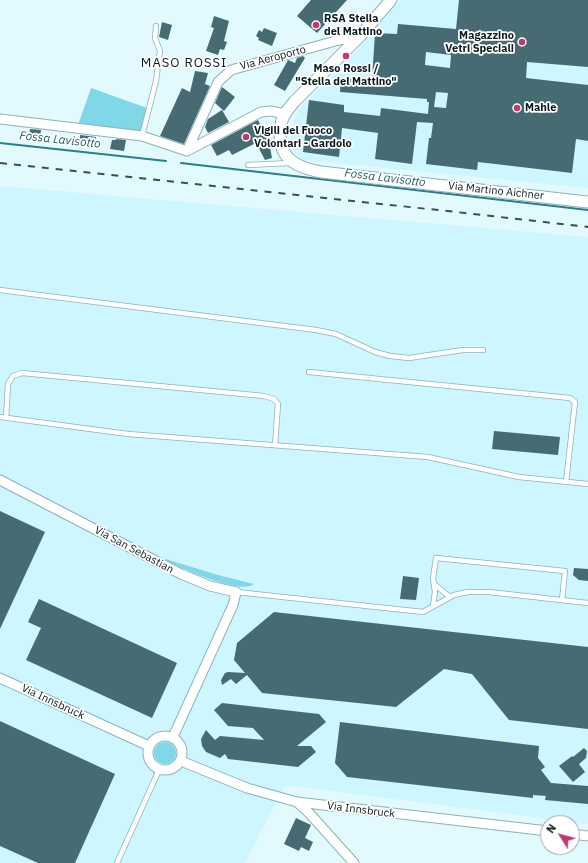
<!DOCTYPE html>
<html>
<head>
<meta charset="utf-8">
<style>
	body { margin:0 }
	#map { position:relative; width:588px; height:863px; overflow:hidden; background:#e2fafe; font-family:"IBM Plex Sans",sans-serif }
	canvas { display:block }
	.north { position:absolute; left:540px; top:815px; width:40px; height:40px; box-sizing:border-box; background:#fff; border:1px solid #9da3a5; border-radius:50%; rotate:306deg; font-size:11px; font-weight:700; line-height:16px; text-align:center; color:#0b1a1d }
	.north::after { content:''; display:block; margin:auto; width:14px; height:18px; background:#c13770; clip-path:polygon(50% 0,100% 100%,50% 72%,0 100%) }
</style>
</head>
<body>
<div id="map">
<canvas width="588" height="863"></canvas>
<div class="north">N</div>
</div>
<script>
const ctx = document.querySelector('canvas').getContext('2d');
ctx.lineJoin = 'round';
function fillPath(path, color) {
  ctx.fillStyle = color;
  ctx.fill(path, 'evenodd');
}
function stroke(path, color, width, dash) {
  ctx.strokeStyle = color;
  ctx.lineWidth = width;
  ctx.lineCap = dash ? 'butt' : 'round';
  ctx.setLineDash(dash || []);
  ctx.stroke(path);
}
function label(font, color, halo, rows, align = 'center') {
  ctx.font = font + ' "IBM Plex Sans",sans-serif';
  ctx.lineWidth = 3.5;
  ctx.setLineDash([]);
  ctx.textBaseline = 'middle';
  ctx.strokeStyle = halo;
  ctx.fillStyle = color;
  for (const [text, x, y, turn = 0] of rows) {
    ctx.save();
    ctx.translate(x, y);
    ctx.rotate((+turn || 0) * Math.PI / 180);
    ctx.textAlign = isNaN(turn) ? turn : align;
    if (halo) ctx.strokeText(text, 0, 0);
    ctx.fillText(text, 0, 0);
    ctx.restore();
  }
}
fillPath(new Path2D(`
	M401,0h187v188l-284,-28 -8,-5 -6,-9 2,-19 7,-18 59,-60z
	M0,186l588,51v587l-303,-39 -40,78h-245z`), '#cef6fe');
fillPath(new Path2D(`
	M91,88l56,20 -7,24 -62,-7z
	M159,557l59,18 36,9c-15,12 -79,-19 -95,-27z
	M154 753a11 11 0 1 1 22 0a11 11 0 1 1-22 0Z`), '#7fd7e7');
stroke(new Path2D(`
	M0,143l166,18
	M181,163l407,47`), '#2a7d8a', 2);
fillPath(new Path2D(`
	M311,0h36l-30,33 -20,-17z
	M459,0h129v67l-61,-5 -1,16 62,7v56l-12,-2 -4,34 -94,-11 -1,8 -51,-6 3,-26h2l2,-15 -16,-1 -5,42 -37,-5 3,-26 -36,-5 -3,29 -36,-5 6,-52 35,5v7l36,4 1,-8 47,6 1,-12h-2v-3l-87,-7 1,-14 31,2 3,-47 22,1 1,-10 58,5zM426,52l25,3 -1,13 -25,-3zM436,92l12,1 -2,15 -12,-1z
	M214,16l15,5 -5,20 3,1 -3,8 -4,-1 -2,6 -12,-4 8,-23 -3,-1z
	M162,22l10,3 -4,15 -9,-3z
	M264,28l13,5 -5,13 -14,-6 1,-2 -3,-2 3,-6 3,2z
	M303,56l2,2 -20,33 -11,-6 14,-25 7,3 2,-5z
	M195,71l13,2 -3,11 5,2 -26,58 -24,-8 22,-48 8,4z
	M222,87l13,10 -11,14 -9,-8z
	M222,110l7,12 -21,11 -3,-6 3,-8z
	M258,120l4,8 2,-2 3,6 5,26 -7,2 -9,-17 -24,12 -3,-5 -12,6 -6,-11z
	M30,129l11,1 -1,8 -11,-1z
	M80,135l16,2 -1,7 -15,-3z
	M116,139l10,1 -2,11 -14,-2 2,-9h4z
	M494,431l66,6 -2,18 -66,-6z
	M0,511l45,21 -45,97z
	M574,568l14,1v12l-9,-1 -6,-5z
	M403,576l16,2 -3,22 -16,-1z
	M39,599l138,64 -25,55 -126,-58 15,-32 -13,-6z
	M274,612l314,35v82l-79,-9 -37,-46 -28,-5 -48,38 -134,-14 -15,-18 -11,9 -5,-5 -9,6 -1,-5 4,-7 3,-1 17,1 -11,-13 3,-17z
	M222,703l97,11 7,8 -29,24h14l5,6 -18,15 -70,-8 -3,-5 -5,4 -14,-6 -4,-6 -1,-7 5,-9 9,10 5,-4 44,4 -11,-12 -25,-2 -14,-16z
	M0,721l115,53 -40,89h-37l-38,-17z
	M340,722l199,24 -1,12 7,9 -4,3 10,13 37,3v18l-43,-4 1,-4 -13,-1v3l-186,-21 -12,-14z
	M584,748l3,3 -1,7 -7,6 6,8 -12,10 -14,-16 13,-10 1,1z
	M296,818l15,7 -6,13 8,4 -4,9 -8,-4 -2,4 -15,-7z`), '#476b72');
const service = new Path2D(`
	M142,136l14,-55 4,-30 -5,-13 1,-12
	M248,165l42,-2
	M0,290l316,40 20,4 39,18 15,4 19,2 54,-8h20
	M309,372l261,26 5,4 -9,80
	M0,417l128,17 300,23 91,20 69,7
	M6,418l2,-34 5,-8 9,-3 242,23 10,3 4,5 -3,41
	M434,584l16,13
	M236,592l187,20 31,-17 14,-3h21l99,11
	M433,606l2,-14 -2,-14 3,-20 129,13 -3,29
	M117,863l42,-93`);
const minor = new Path2D(`
	M0,119l142,17 45,15 74,-39 10,-1 14,3
	M187,151l31,-69 13,-12 108,-30 21,-4
	M0,480l181,94 29,12 26,6 -3,13 -60,132
	M0,678l149,68
	M148 753a17 17 0 1 1 34 0a17 17 0 1 1-34 0Z
	M181,761l66,27 50,14 251,29
	M297,802l13,12 44,49
	M572,834l16,2`);
const tertiary = new Path2D(`
	M391,0l-31,36 -66,66c-3,4 -7,8 -9,12 -4,6 -5,14 -5,21 0,26 20,33 41,37l267,30`);
stroke(service, '#8cb2ba', 6);
stroke(minor, '#8cb2ba', 11);
stroke(tertiary, '#8cb2ba', 13);
stroke(service, '#fff', 4.5);
stroke(minor, '#fff', 9);
stroke(tertiary, '#fff', 11);
stroke(new Path2D(`
	M0,163l456,49 132,15`), '#3d4e51', 2, [7, 7]);
for (const [x, y, r, color] of [
	[316,25,4,"#c13770"],
	[522,42,4,"#c13770"],
	[346,56,4,"#c13770"],
	[517,108,4,"#c13770"],
	[246,137,4,"#c13770"]
]) {
  const dot = new Path2D();
  dot.arc(x, y, r, 0, 2 * Math.PI);
  ctx.fillStyle = color;
  ctx.fill(dot);
  stroke(dot, '#fff', 1.5);
}
label('bold 11px', '#0b1a1d', '#fff', [
	["RSA Stella",324,19],
	["del Mattino",324,32],
	["Magazzino",514,36,"right"],
	["Vetri Speciali",514,49,"right"],
	["Maso Rossi /",346,69,"center"],
	["\"Stella del Mattino\"",346,82,"center"],
	["Mahle",525,108],
	["Vigili del Fuoco",254,131],
	["Volontari - Gardolo",254,144]
], 'left');
label('11px', '#0b1a1d', '#fff', [
	["Via Aeroporto",273,58,-15],
	["Via Martino Aichner",496,191,6],
	["Via San Sebastian",134,550,28],
	["Via Innsbruck",53,702,25],
	["Via Innsbruck",361,810,7]
]);
label('italic 12px', '#1f5c65', '#fff', [
	["Fossa Lavisotto",60,140,6],
	["Fossa Lavisotto",385,178,7]
]);
ctx.letterSpacing = '1px';
label('13px', '#0b1a1d', '#fff', [
	["MASO ROSSI",184,63]
]);
ctx.letterSpacing = '0px';
</script>
</body>
</html>
